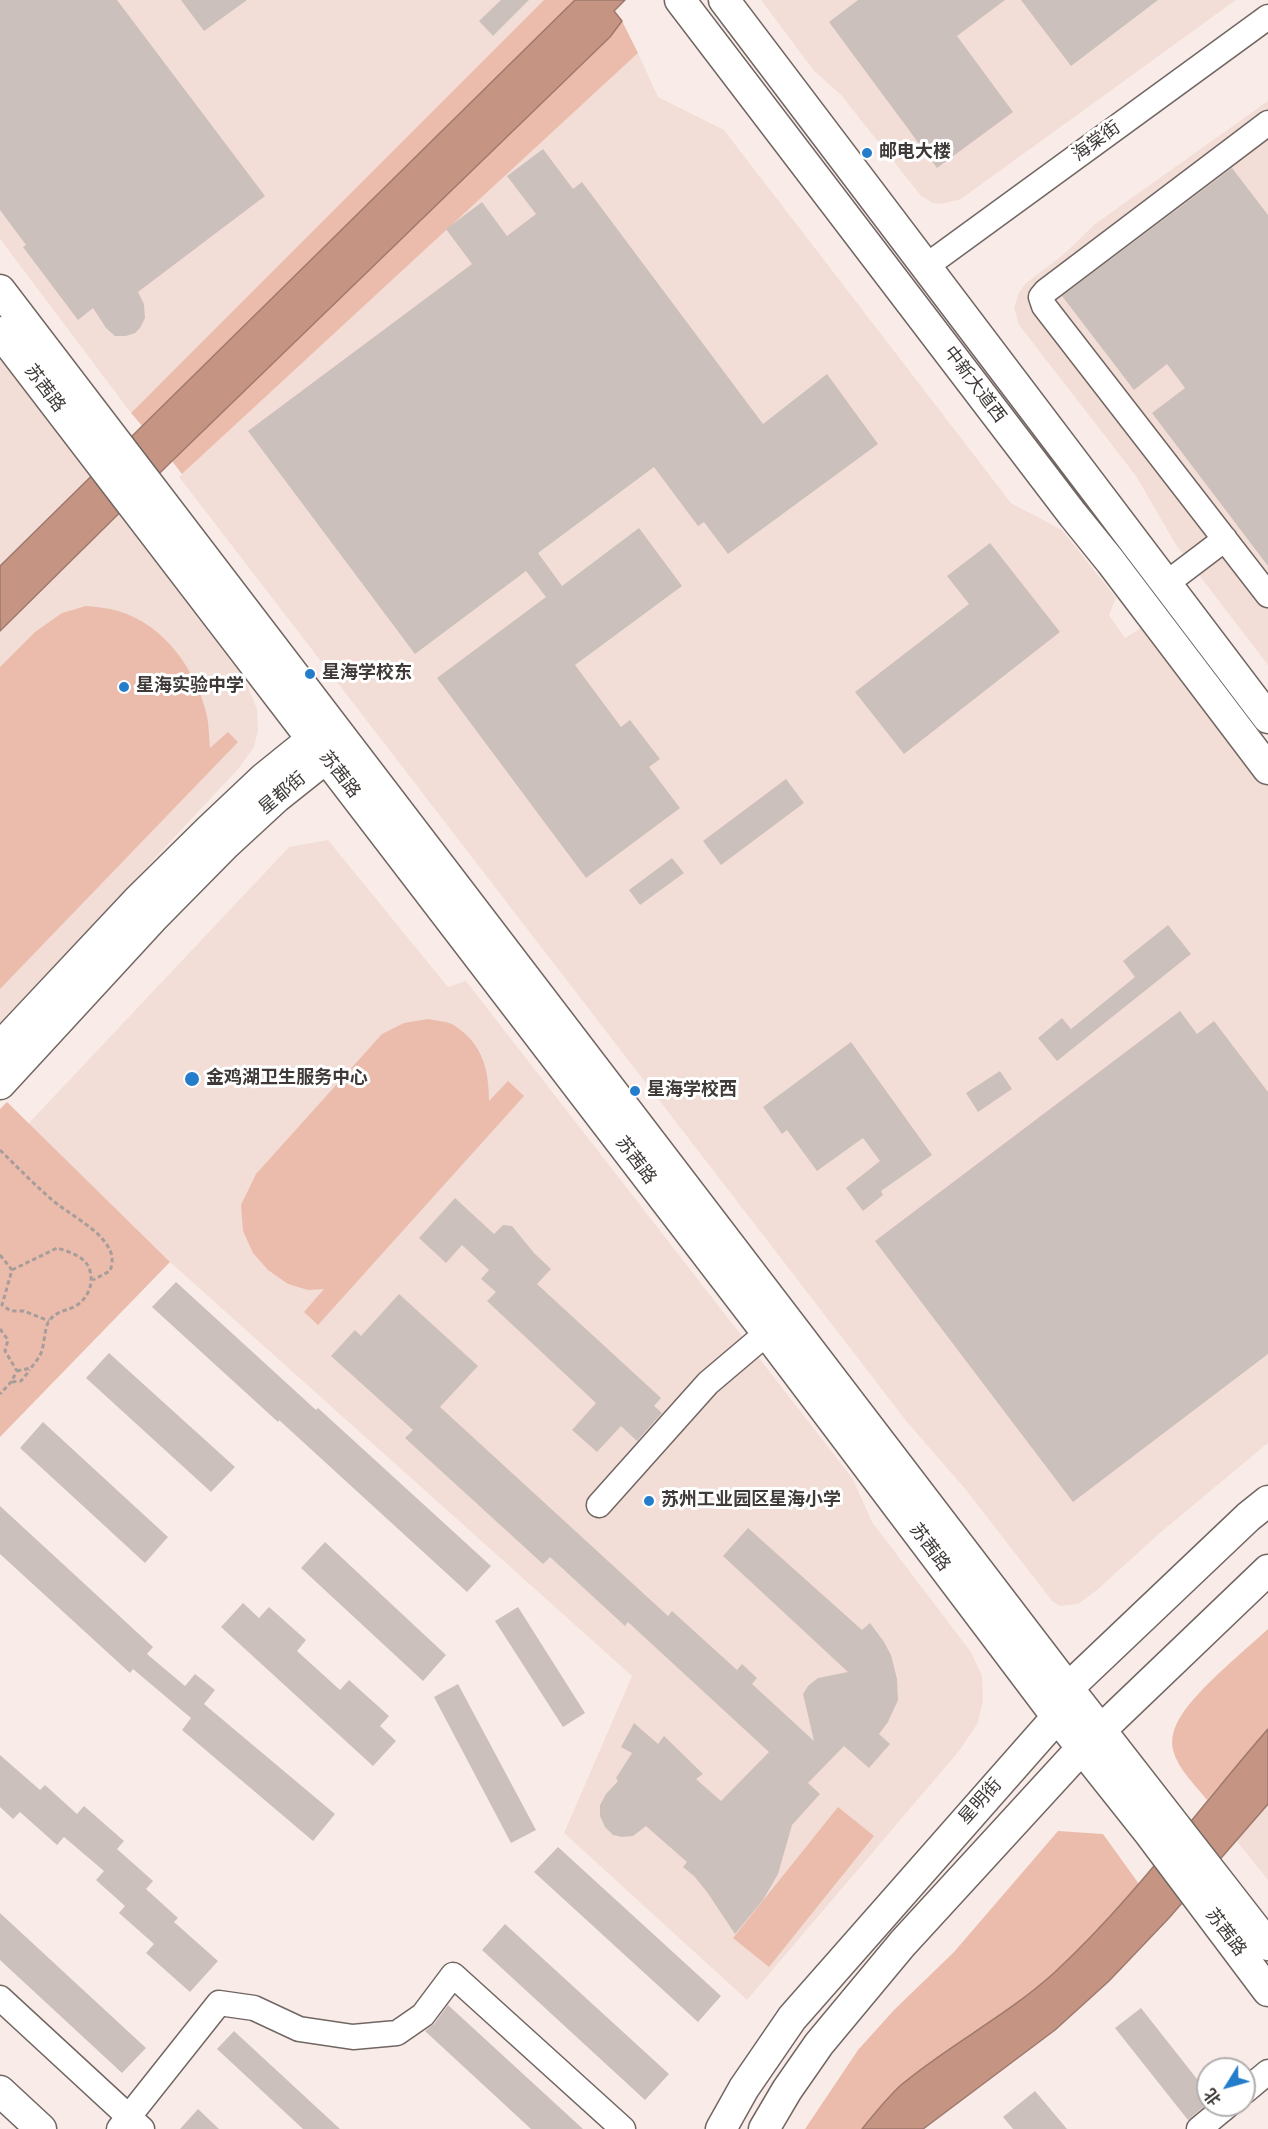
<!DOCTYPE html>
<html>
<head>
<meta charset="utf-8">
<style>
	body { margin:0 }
	#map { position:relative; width:1268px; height:2129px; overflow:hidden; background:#f9ece8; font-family:"Nunito Sans","Noto Sans SC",sans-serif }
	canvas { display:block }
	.north { position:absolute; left:1196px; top:2057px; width:60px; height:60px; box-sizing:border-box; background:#fff; border:2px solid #b2b0af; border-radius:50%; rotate:233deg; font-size:16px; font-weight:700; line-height:24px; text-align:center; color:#3f3a38 }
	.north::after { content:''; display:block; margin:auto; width:21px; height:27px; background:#237dca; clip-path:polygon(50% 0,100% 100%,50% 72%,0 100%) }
</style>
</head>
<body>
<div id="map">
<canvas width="1268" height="2129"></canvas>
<div class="north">北</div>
</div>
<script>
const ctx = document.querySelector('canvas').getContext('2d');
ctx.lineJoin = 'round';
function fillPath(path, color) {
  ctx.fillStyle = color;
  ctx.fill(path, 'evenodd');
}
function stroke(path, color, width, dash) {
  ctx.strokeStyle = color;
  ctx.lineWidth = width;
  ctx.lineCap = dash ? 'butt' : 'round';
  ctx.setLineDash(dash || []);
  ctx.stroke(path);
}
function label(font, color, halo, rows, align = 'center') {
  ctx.font = font + ' "Nunito Sans","Noto Sans SC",sans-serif';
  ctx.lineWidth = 6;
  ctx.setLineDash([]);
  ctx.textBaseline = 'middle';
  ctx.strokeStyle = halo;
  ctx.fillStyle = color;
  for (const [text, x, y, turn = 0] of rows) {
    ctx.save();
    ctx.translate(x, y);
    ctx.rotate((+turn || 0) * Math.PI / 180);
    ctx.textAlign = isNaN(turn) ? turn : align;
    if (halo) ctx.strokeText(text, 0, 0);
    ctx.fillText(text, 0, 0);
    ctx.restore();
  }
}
fillPath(new Path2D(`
	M0,0h545l-414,413 -131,-174z
	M761,0h475l-275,199 -19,5 -9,-1 -12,-7 -80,-101 -27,-24z
	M638,53l20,44 66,33 287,373 51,27 54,68 -7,17 16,23 22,-14 121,158v661l-108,90 -63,57 -19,14 -18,2 -8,-5 -86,-111 -59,-68 -728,-945z
	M1268,101v564l-92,-120 -40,-69 -117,-151 -5,-17 5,-16 7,-9 37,-28 32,-31z
	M0,358l245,322 12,29 1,21 -4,17 -15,21 -239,256z
	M328,840l120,147 18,-6 387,498 19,43 99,130 11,24 1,24 -5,23 -19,28 -212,249 -183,-167 68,-157 -462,-414 -142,-138 261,-277z
	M1268,1804v76l-32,-40z`), '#f3ded7');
fillPath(new Path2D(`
	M544,0h31l-432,427 -12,-14z
	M622,21l16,32 -456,421 -10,-13 438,-424z
	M86,606c11,1 22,2 32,5 46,13 79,60 89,105 2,10 2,22 3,32l18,-16 10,10 -238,247v-322l35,-35 27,-19z
	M428,1019c8,2 21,2 27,7 28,18 34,45 34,75l19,-20 16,15 -206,229 -14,-13 20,-23 -16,1 -20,-6 -20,-14 -15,-17 -10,-22 -2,-26 15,-31 126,-140 22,-11z
	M7,1102l163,160 -170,175v-328z
	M1268,1629v100l-61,71c-12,-15 -29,-31 -34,-50 -2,-10 0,-19 4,-27 14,-29 66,-71 91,-94z
	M838,1807l36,29 -105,131 -36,-29z
	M1058,1831l45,3 36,50 -58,63 -27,26 -29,24 -125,89 -38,43h-57l53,-79 36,-40 60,-58z`), '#ebbcac');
const water = new Path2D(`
	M575,0h50l-11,11 8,10 -12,16 -438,424 -172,170v-65z
	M1268,1729v75l-99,114 -60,63 -54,49 -132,99h-61c12,-15 25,-31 39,-44 49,-41 107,-70 154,-113 79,-73 142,-162 213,-243z`);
fillPath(water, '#c69483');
stroke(water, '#9e796c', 1.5);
fillPath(new Path2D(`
	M0,0h117l148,196 -127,96 6,12 1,14 -5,10 -5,5 -9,3h-11l-9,-8 -13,-20 -15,12 -55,-73 3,-2 -26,-35z
	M181,0h66l-43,31z
	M501,0h28l-36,36 -14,-15z
	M858,0h147l-48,36 56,76 -76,56 -108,-146z
	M1021,0h137l-87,66z
	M543,149l30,40 9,-7 181,242 64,-50 51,70 -150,110 -24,-32 -6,4 -44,-59 -116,86 24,33 77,-58 43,58 -107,79 46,62 9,-7 30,39 -11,8 31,41 -94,70 -149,-200 109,-81 -20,-26 -111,83 -167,-223 224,-167 -26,-35 36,-27 25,34 29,-22 -29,-38z
	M1232,168l36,47v351l-116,-153 33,-25 -18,-24 -33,26 -72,-94z
	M990,543l70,89 -156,122 -49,-62 114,-88 -22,-28z
	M786,779l18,24 -83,62 -18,-24z
	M672,858l12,15 -44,32 -11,-15z
	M1168,925l23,29 -134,107 -19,-23 24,-20 9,11 64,-52 -12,-16z
	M1180,1011l17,23 17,-13 54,71v262l-195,148 -198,-261z
	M851,1042l81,113 -51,36 2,4 -20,16 -17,-23 34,-27 -17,-23 -46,33 -30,-41 -5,4 -19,-27z
	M1000,1071l12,18 -34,23 -12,-19z
	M455,1198l39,36 9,-9 9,1 22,27 17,16 -14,15 124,114 -7,8 8,7 -25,28 -16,-15 -24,26 -25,-22 24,-27 -109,-102 9,-9 -15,-13 8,-9 -27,-25 -16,18 -27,-25z
	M176,1282l140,128 2,-2 173,158 -24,26 -188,-172 -1,2 -126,-115z
	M399,1294l79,72 -38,41 228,209 4,-5 65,59 5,-6 15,14 -5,6 62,57 -11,-47 5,-8 10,-8 30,-6 -125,-116 25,-28 114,102 8,-7 14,19 7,13 6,24 1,21 -10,22 -9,12 11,10 -21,24 -25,-22 -36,37 12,11 -28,31 -14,49 -15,26 -28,34 -28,-42 -13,-16 -11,-9 4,-5 -41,-36 -13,10 -11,1 -9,-2 -8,-8 -5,-11v-11l6,-11 12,-13 -2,-3 16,-25 -11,-6 13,-24 24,21 6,-8 39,38 -7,5 25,22 48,-49 -141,-130 -3,4 -75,-69 -7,7 -138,-126 8,-8 -82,-74 24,-26 6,6z
	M109,1353l126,114 -24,25 -125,-114z
	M43,1422l125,115 -23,26 -125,-115z
	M0,1506l153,141 -6,7 38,32 10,-12 20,16 -11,14 131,110 -22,27 -131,-111 9,-12 -58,-49 -3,4 -130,-119z
	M325,1542l121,113 -23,26 -122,-113z
	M243,1603l16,15 10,-11 37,33 -9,11 43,39 9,-10 40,36 -9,10 16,15 -23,25 -152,-139z
	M518,1607l67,106 -22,14 -68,-106z
	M458,1684l78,146 -25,13 -77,-146z
	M0,1755l40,35 5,-5 32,29 7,-8 40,35 -7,8 36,32 -7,8 32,29 -4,4 44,39 -28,31 -44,-39 8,-9 -35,-31 6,-7 -29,-26 8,-9 -40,-34 -7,8 -37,-33 -7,7 -13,-12z
	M558,1847l163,149 -23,26 -164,-150z
	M0,1913l146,135 -24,25 -122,-113z
	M505,1924l164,150 -24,26 -163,-150z
	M448,2005l135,124h-52l-106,-98 9,-7z
	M1141,2008l67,85v10l-20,17 -73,-92z
	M234,2031l106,98h-37l-86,-80z
	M1035,2091l32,38h-54l-10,-12z
	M198,2109l21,20h-39z`), '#ccc0bc');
const minor = new Path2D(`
	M1268,123l-222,168 -5,6 3,9 224,289
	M925,267l343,-250
	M1167,583l58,-44
	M599,1505l109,-122 59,-50
	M0,1998l142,131
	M1244,2092l24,-20
	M119,2129l100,-126 35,5 45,21 54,8 44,-4 26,-18 30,-40 170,154
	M1199,2129l29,-24`);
const major = new Path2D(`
	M680,0l393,515 38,47 157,207
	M724,0l544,718
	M0,290l1068,1398 200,257
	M0,332l767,1001 290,384 93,117 118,157
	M0,1047l137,-146 72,-71 55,-52 47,-38 18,-5
	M0,1084l152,-165 73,-74 52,-48 49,-39 8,-17
	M0,2091l41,38
	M721,2129l23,-41 48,-70 265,-301 11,-29 180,-171 20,-16
	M764,2129l23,-39 32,-46 84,-101 178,-194 187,-179`);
stroke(minor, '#716662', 27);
stroke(major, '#716662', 33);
stroke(new Path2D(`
	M0,1150c17,17 34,34 51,49 18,16 52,31 60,54 2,6 1,13 -1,18l-17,9
	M0,1255l12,15 -10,35 9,6h13l25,10
	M12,1270l45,-22c13,4 30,9 33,23 4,14 -3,29 -16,36 -9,4 -19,5 -25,14 -5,8 -4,22 -8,32 -2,5 -7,11 -10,15l-14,3
	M0,1329l8,11 -3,11 12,20 -6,11 -11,12
	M12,1382l9,-1 9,-11`), '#a79d9a', 3, [4.5, 3]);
stroke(minor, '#fff', 24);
stroke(major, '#fff', 30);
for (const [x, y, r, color] of [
	[867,153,6,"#237dca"],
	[310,674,6,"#237dca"],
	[124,687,6,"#237dca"],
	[192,1079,8,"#237dca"],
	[635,1091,6,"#237dca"],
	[649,1501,6,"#237dca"]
]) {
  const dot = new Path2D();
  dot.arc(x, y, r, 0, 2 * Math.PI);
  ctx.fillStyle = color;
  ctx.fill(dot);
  stroke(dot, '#fff', 2);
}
label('18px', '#3f3a38', '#fff', [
	["海棠街",1097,142,-36],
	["中新大道西",974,385,53],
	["苏茜路",44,389,53],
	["苏茜路",339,775,52],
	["星都街",283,794,-40],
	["苏茜路",635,1161,53],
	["苏茜路",929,1548,53],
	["星明街",981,1802,-48],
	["苏茜路",1225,1933,53]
]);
label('bold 18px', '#3f3a38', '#fff', [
	["邮电大楼",879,153],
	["星海学校东",322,674],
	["星海实验中学",136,687],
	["金鸡湖卫生服务中心",206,1079],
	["星海学校西",647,1091],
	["苏州工业园区星海小学",661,1501]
], 'left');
</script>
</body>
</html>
